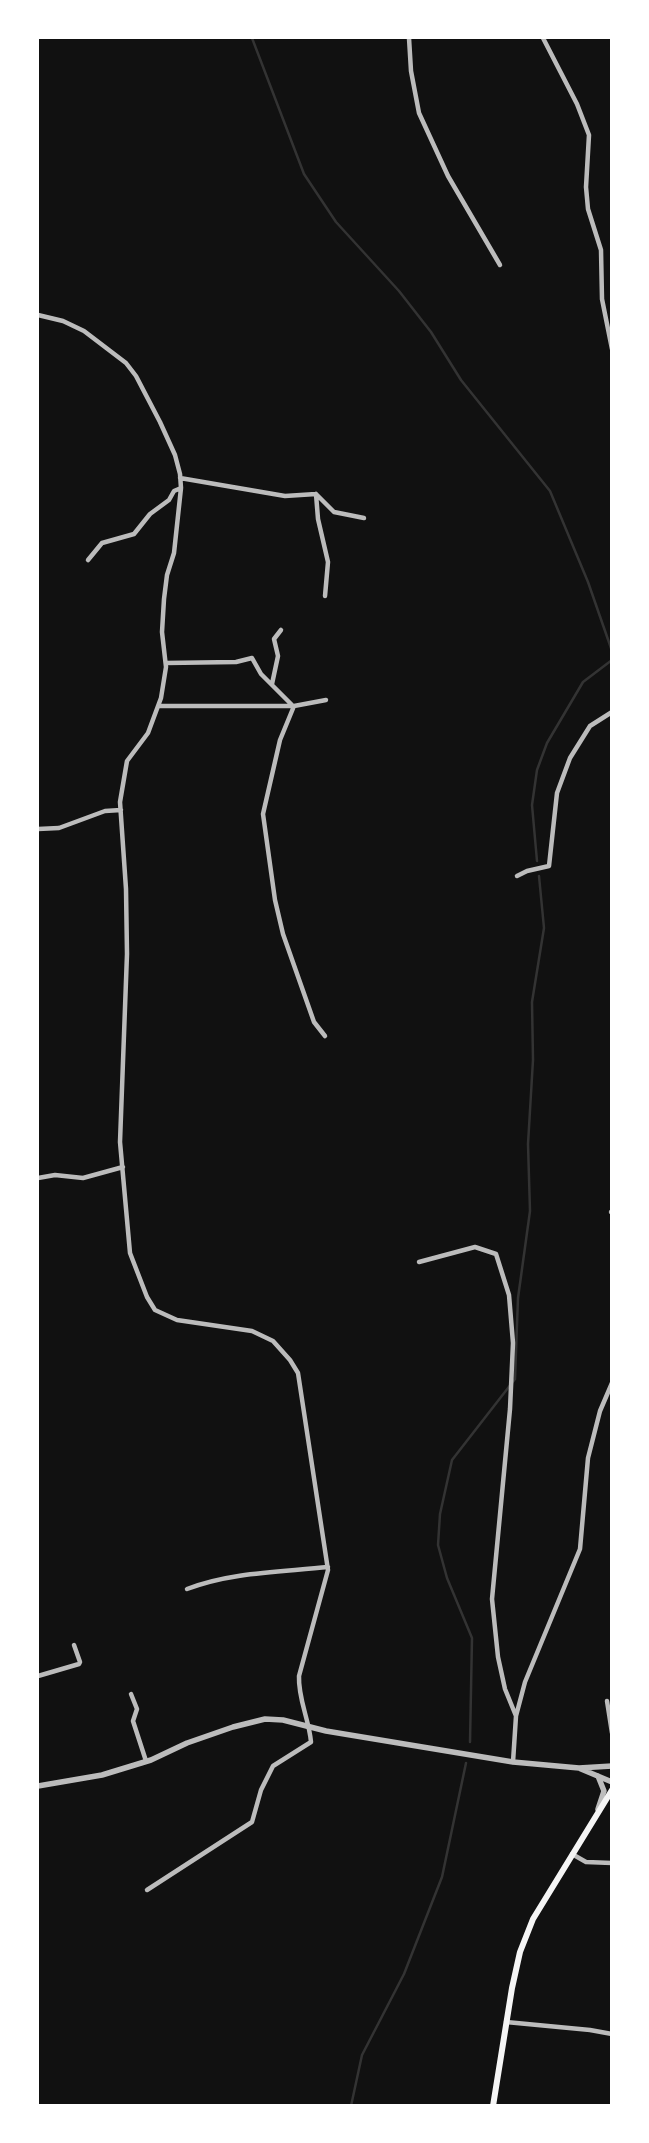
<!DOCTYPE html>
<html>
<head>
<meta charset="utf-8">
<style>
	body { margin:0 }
	#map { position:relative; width:649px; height:2143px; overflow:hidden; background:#111; font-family:"Archivo Narrow",sans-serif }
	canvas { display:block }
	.frame { position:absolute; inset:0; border:39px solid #fff; pointer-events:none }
</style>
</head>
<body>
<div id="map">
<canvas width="649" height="2143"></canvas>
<div class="frame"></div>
</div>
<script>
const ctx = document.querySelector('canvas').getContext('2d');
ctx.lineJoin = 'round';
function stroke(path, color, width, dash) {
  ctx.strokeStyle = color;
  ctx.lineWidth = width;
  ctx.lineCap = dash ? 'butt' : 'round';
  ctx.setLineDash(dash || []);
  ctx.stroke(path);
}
stroke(new Path2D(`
	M252,38l52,136 32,48 63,69 32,41 30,48 89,111 38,91 24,69
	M537,861l-5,-56 5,-35 10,-27 36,-61 29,-22
	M470,1742l2,-104 -25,-60 -9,-33 2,-31 12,-54 63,-81 3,-81 12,-87 -2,-67 5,-84 -1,-58 12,-74 -5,-52
	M351,2106l11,-51 42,-81 38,-97 24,-114`), '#333', 2.5);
stroke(new Path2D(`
	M409,38l2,33 8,42 29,63 52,89
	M543,38l34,66 12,31 -3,52 2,22 13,41 1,49 10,50
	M38,315l25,6 21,10 42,32 10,13 24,46 15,33 5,19 1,14 -7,65 -7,22 -3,24 -2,33 4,35 -5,31 -13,35 -21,28 -7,41 6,87 1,65 -7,188 10,111 17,44 8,13 22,10 75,11 21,10 17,19 8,13 30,197 -29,106c-1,23 10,43 12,66l-38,24 -12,24 -9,32 -105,68
	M180,478l105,18 31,-2 2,25 10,43 -3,34
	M316,494l18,18 30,6
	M88,560l14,-17 32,-9 16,-20 19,-14 5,-9 7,-3
	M166,663l70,-1 16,-4 9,16 31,31
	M272,684l6,-28 -4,-17 7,-9
	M159,706h135l32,-6
	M294,706l-14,34 -17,74 12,86 8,34 31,88 11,14
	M38,829l21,-1 46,-17 16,-1
	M517,876l10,-5 22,-5 8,-73 13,-35 20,-32 22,-14
	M38,1178l17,-3 28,3 40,-11
	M611,1212h1
	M419,1262l56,-15 21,7 13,41 4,48 -3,66 -18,190 6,58 7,32 11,27
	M187,1589c44,-17 94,-17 141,-22
	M38,1676l41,-12 1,-2 -6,-17
	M131,1694l6,15 -4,12 13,40
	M607,1701l5,32
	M513,1762l3,-46 9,-34 55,-133 8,-91 12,-47 12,-28
	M572,1854l14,8 26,1
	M506,2022l84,8 22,4`), '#bcbcbc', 4.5);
stroke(new Path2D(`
	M581,1769l31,13
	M598,1776l6,15 -6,18
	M38,1786l64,-11 49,-15 36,-17 46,-16 32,-8 18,1 43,11 187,31 66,6 33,-2`), '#bcbcbc', 5.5);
stroke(new Path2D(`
	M493,2106l19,-118 8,-36 13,-33 79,-129`), '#f5f5f5', 6);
</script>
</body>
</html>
